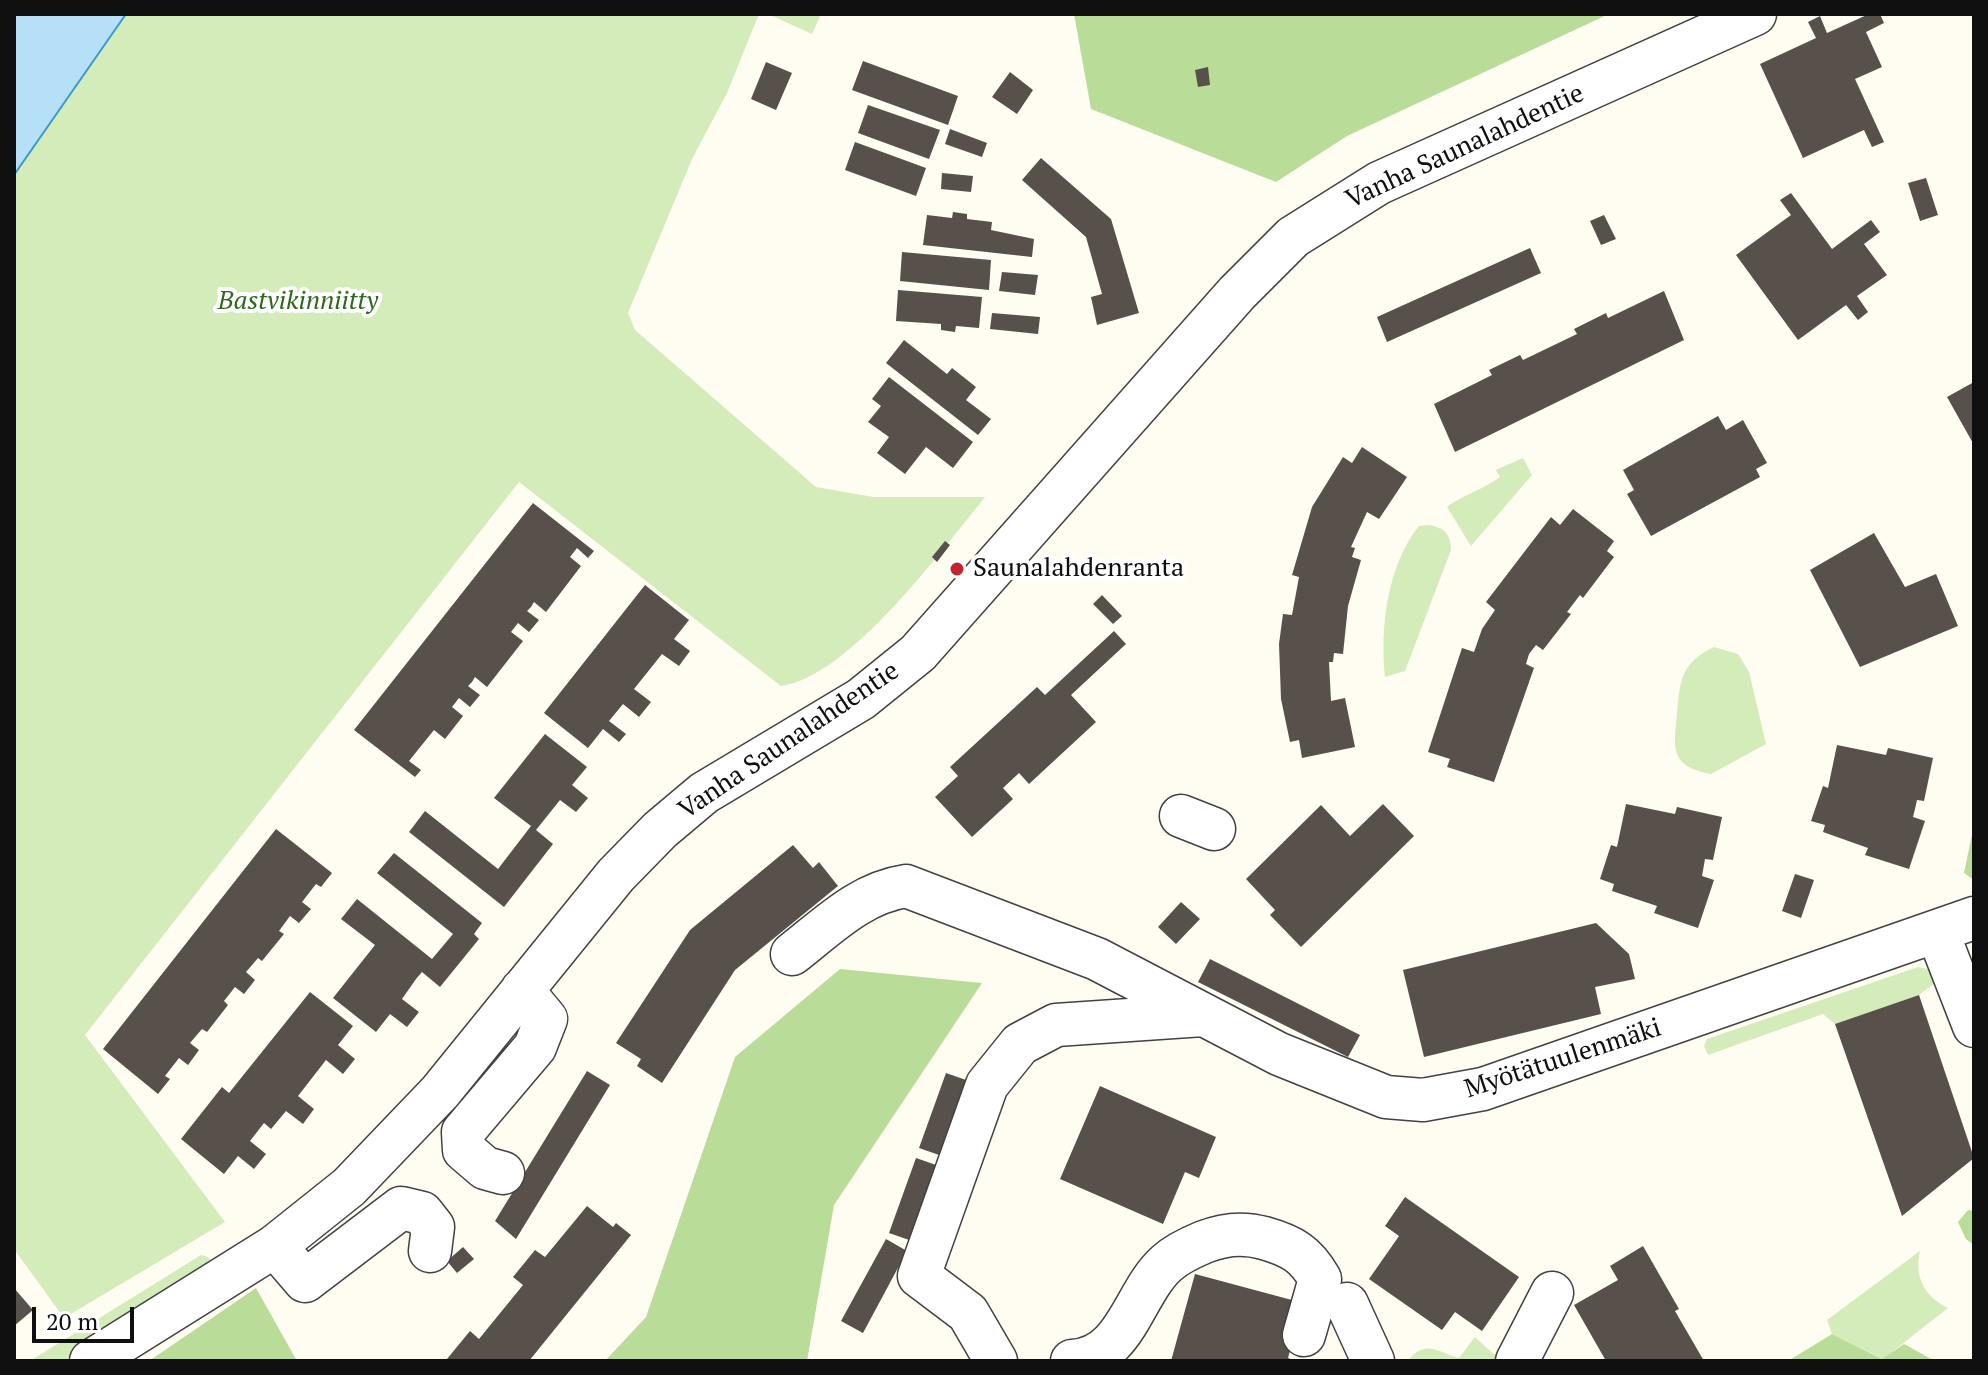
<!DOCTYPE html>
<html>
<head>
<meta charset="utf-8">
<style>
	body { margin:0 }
	#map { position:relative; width:1988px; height:1375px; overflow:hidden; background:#fffcf1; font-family:"PT Serif",serif }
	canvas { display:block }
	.frame { position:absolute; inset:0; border:16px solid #0f0f0f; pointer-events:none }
	.scale { position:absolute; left:32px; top:1307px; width:102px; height:36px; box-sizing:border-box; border:4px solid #0f0f0f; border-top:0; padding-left:10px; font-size:24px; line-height:28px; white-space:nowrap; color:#0f0f0f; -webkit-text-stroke:6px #fff; paint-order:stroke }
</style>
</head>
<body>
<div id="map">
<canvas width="1988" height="1375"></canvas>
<div class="frame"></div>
<div class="scale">20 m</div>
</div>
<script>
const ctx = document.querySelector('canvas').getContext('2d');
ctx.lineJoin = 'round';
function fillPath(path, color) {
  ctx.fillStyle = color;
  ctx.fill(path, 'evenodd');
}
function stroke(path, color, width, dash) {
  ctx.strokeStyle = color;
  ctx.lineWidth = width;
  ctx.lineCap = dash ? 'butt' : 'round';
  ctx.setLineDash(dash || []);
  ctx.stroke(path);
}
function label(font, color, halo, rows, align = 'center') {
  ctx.font = font + ' "PT Serif",serif';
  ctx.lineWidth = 8;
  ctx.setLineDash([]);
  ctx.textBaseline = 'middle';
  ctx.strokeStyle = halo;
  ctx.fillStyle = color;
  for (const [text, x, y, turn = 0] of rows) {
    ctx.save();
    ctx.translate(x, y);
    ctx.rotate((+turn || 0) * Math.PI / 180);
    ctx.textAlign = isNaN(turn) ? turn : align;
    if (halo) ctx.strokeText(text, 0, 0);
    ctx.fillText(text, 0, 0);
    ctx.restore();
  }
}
fillPath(new Path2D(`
	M14,14h745l-32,79 -35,66 -64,154 7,17 181,157 57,10h112c-43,53 -136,180 -204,189l-262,-204 -434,553 140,187 -161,96 -50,-69z
	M768,14h53l-9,20z
	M1523,458l9,17 -61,71 -24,-39c17,-13 36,-17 53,-30l-4,-7z
	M1429,525c16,3 22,10 22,25l-46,121 -20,6c-5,-49 2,-111 34,-151z
	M1714,647l24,7 11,18 17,72 -55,30c-42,-8 -37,-26 -34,-60 3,-34 4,-51 37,-67z
	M1918,967l15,3 2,13 -16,12 -84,29 -12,-10 -115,41 -4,-9 3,-7z
	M1920,1251c-6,26 4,45 28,57l-65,51 -51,-25 -5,-14z
	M201,1255l7,2 7,10 -152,94h-33z
	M1475,1337l23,21 -2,3h-88c17,-23 31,-8 51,-3z`), '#d4ebba');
fillPath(new Path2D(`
	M1074,14h535l-262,122 -71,46 -185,-73z
	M1974,825v55l-10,-7z
	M840,969l142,14 -148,222 -27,156h-202l41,-44 89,-260z
	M1968,1210l6,1v34l-8,-6 -8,-17z
	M256,1288l41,73h-148z
	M1832,1334l50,25 22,-15 31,17h-147z`), '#b9dc99');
const water = new Path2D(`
	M14,14h112l-112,161z`);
fillPath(water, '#b5e0f7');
stroke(water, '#3b98cf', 2);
fillPath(new Path2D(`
	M1869,14h11l4,9 -18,9 16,35 -27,12 29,63 -12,5 -8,-17 -61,28 -43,-94 56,-26 -8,-16 12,-6 7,17z
	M863,61l95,35 -10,29 -96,-35z
	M766,62l26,11 -16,37 -25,-11z
	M1208,67l2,18 -12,2 -3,-17z
	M1010,72l23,18 -16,24 -25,-17z
	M868,105l72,25 -11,29 -71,-26z
	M950,129l37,14 -5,14 -37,-13z
	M855,142l71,26 -10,28 -71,-26z
	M1041,158l70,61 28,94 -42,12 -6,-28 11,-3 -16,-57 -64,-57z
	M942,173l31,3 -2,16 -30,-3z
	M1926,178l12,37 -18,6 -12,-38z
	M1791,193l41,56 39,-29 9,12 -16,12 23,31 -30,21 11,16 -10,8 -12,-15 -48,35 -62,-85 55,-40 -11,-15z
	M953,212l14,2v5l25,3 -1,8 43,9 -2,18 -109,-12 4,-30 25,3z
	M1604,215l12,24 -15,6 -11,-24z
	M1530,248l11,25 -154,69 -10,-25z
	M902,252l89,8 -2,30 -89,-9z
	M1002,272l36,3 -3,20 -36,-4z
	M898,290l84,7 -3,31 -23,-2 -1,6 -14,-2v-6l-45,-3z
	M1664,291l20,49 -229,112 -21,-48 58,-29 -3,-5 31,-15 3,5 54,-26 -3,-5 32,-16 2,5z
	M992,313l48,4 -2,17 -48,-5z
	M904,340l43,34 5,-6 24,19 -10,13 25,19 -13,16 -92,-72z
	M889,377l84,65 -20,26 -27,-21 -21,27 -28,-21 12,-16 -21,-15 13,-16 -9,-7z
	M1974,382v63l-27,-48z
	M1718,416l8,14 17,-10 24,43 -11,6 4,8 -109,59 -24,-42 7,-4 -11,-20z
	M1362,447l45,30 -28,42 -12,-7 -16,35 4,1 -3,9 9,3 -13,46 -5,48 -9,-1 -1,9h-4l2,39 14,-3 10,49 -53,11 -3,-18 -9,2 -9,-43 -2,-55 4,-30 9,1 7,-38 -7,-2 20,-68 31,-50 9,6z
	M533,503l61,48 -6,7 -11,-10 -7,9 11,9 -35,46 -12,-10 -3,5 -4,4 12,9 -10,12 -11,-9 -7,9 12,9 -36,46 -12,-10 -3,5 -4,4 12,9 -10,12 -11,-9 -7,9 11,9 -18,23 -11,-9 -17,21 -8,10 12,9 -6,7 -61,-47z
	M1573,509l41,32 -7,10 7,6 -31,41 -3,-3 -13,17 4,2 -28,36 -7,-5 -7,9 -3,10 8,4 -40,114 -47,-15 3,-8 -22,-7 34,-104 12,4 8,-23 13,-19 -9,-8 65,-85 9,8z
	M1874,533l31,54 31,-13 22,52 -98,41 -50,-97z
	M945,541l5,4 -13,17 -5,-5z
	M645,585l44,35 -15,19 16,12 -11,15 -17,-12 -28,35 17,13 -12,15 -16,-13 -14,17 17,13 -7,8 -16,-13 -15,19 -44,-35z
	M1102,595l20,21 -9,8 -20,-20z
	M1114,631l12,13 -55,51 25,27 -67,62 -10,-11 -16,15 10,11 -41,38 -37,-40 23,-21 -8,-9 87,-80 8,8z
	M545,734l42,33 -15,18 16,13 -12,14 -16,-12 -24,30 17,14 -49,63 -95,-75 16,-21 73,58 33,-43 -37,-28z
	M1837,745l49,10 2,-7 45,10 -9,43 -7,-1 -2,9 -2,8 12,4 -16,48 -44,-14 3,-7 -45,-16 2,-7 -14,-4 12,-35 5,2z
	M1383,804l31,32 -113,111 -31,-32 5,-5 -29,-31 75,-74 29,31z
	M1626,804l49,10 2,-7 45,10 -9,43 -8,-1 -3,17 12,4 -16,48 -44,-15 3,-7 -45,-15 2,-7 -14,-5 11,-34 6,2z
	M276,829l56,44 -11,14 -5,-3 -14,18 9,7 -12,14 -9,-7 -11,15 5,3 -22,27 -4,-3 -12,14 9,8 -11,14 -9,-7 -11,14 4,4 -21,27 -5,-3 -12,14 9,7 -11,15 -9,-7 -14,18 5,3 -12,15 -55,-45z
	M793,845l20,23 6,-6 19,24 -103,84 -73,113 -25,-17 4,-7 -25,-16 74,-113z
	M394,853l88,70 -8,11 5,5 -39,48 -18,-15 -6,7 -14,20 17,13 -12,15 -17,-13 -14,18 -43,-34 42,-53 -34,-26 16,-20 75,60 21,-25 -76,-61z
	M1795,874l19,6 -13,38 -19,-7z
	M1181,902l19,17 -24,25 -18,-17z
	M1596,923l33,31 6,25 -40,8 6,27 -177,43 -21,-87z
	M1210,959l150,76 -12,22 -150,-75z
	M310,992l43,34 -15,19 17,14 -12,15 -17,-14 -28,36 16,13 -11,15 -17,-13 -15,18 -7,-6 -14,18 16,13 -12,15 -16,-13 -14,18 -43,-35 41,-52 7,6z
	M1919,995l55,163 -72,58 -67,-192z
	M587,1071l23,14 -94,154 -21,-18z
	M946,1073l23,8 -27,75 -23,-8z
	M1100,1086l116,51 -17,41 -14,-6 -22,52 -103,-45z
	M916,1158l23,8 -27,75 -23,-8z
	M1405,1197l114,80 -37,54 -27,-19 -13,18 -73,-51 30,-43 -14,-10z
	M587,1206l26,21 3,-4 15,12 -102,126 -82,-2 23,-28 9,8 44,-54 -10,-8 22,-27 10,7z
	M886,1239l21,12 -44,82 -22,-12z
	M1643,1246l36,63 -4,2 29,50h-98l-32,-56 44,-25 -8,-14z
	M463,1247l11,12 -17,14 -10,-12z
	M1195,1274l108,29 -15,55 7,3h-124z
	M14,1288l19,22 -19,16z`), '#58504b');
const minor = new Path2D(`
	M1181,816l33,13
	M1937,931l37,95
	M792,954c36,-28 68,-61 114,-68l191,73 182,95 107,43 37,3 60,-11 491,-171
	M503,1173l-18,-5 -21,-18 -1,-18 72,-85 11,-28 -24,-29
	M275,1246l30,35 96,-73 21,5 11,14 -3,24
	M1347,1304l26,57
	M91,1361l184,-115 74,-59 91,-95 176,-217 44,-45 44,-37 157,-94 57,-46 319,-360 56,-56 86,-54 376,-169
	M996,1361l-28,-48 -49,-37 68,-191 33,-41 36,-19 147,-10
	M1072,1361c55,-3 61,-68 95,-98 10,-9 25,-16 37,-21 20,-8 39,-10 60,-4 28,8 42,16 56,41l-16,56
	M1517,1361l35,-68`);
stroke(minor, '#424242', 45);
stroke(minor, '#fff', 42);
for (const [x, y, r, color] of [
	[957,569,8,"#c22430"]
]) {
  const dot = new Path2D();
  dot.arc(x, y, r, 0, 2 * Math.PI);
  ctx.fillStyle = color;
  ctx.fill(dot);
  stroke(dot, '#fff', 3);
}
label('26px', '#0f0f0f', '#fff', [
	["Vanha Saunalahdentie",1465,147,-25],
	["Vanha Saunalahdentie",789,741,-34],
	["Myötätuulenmäki",1563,1059,-18]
]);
label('italic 26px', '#2f691e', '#fff', [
	["Bastvikinniitty",298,302]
]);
label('26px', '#0f0f0f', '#fff', [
	["Saunalahdenranta",973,569]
], 'left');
</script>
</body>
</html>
